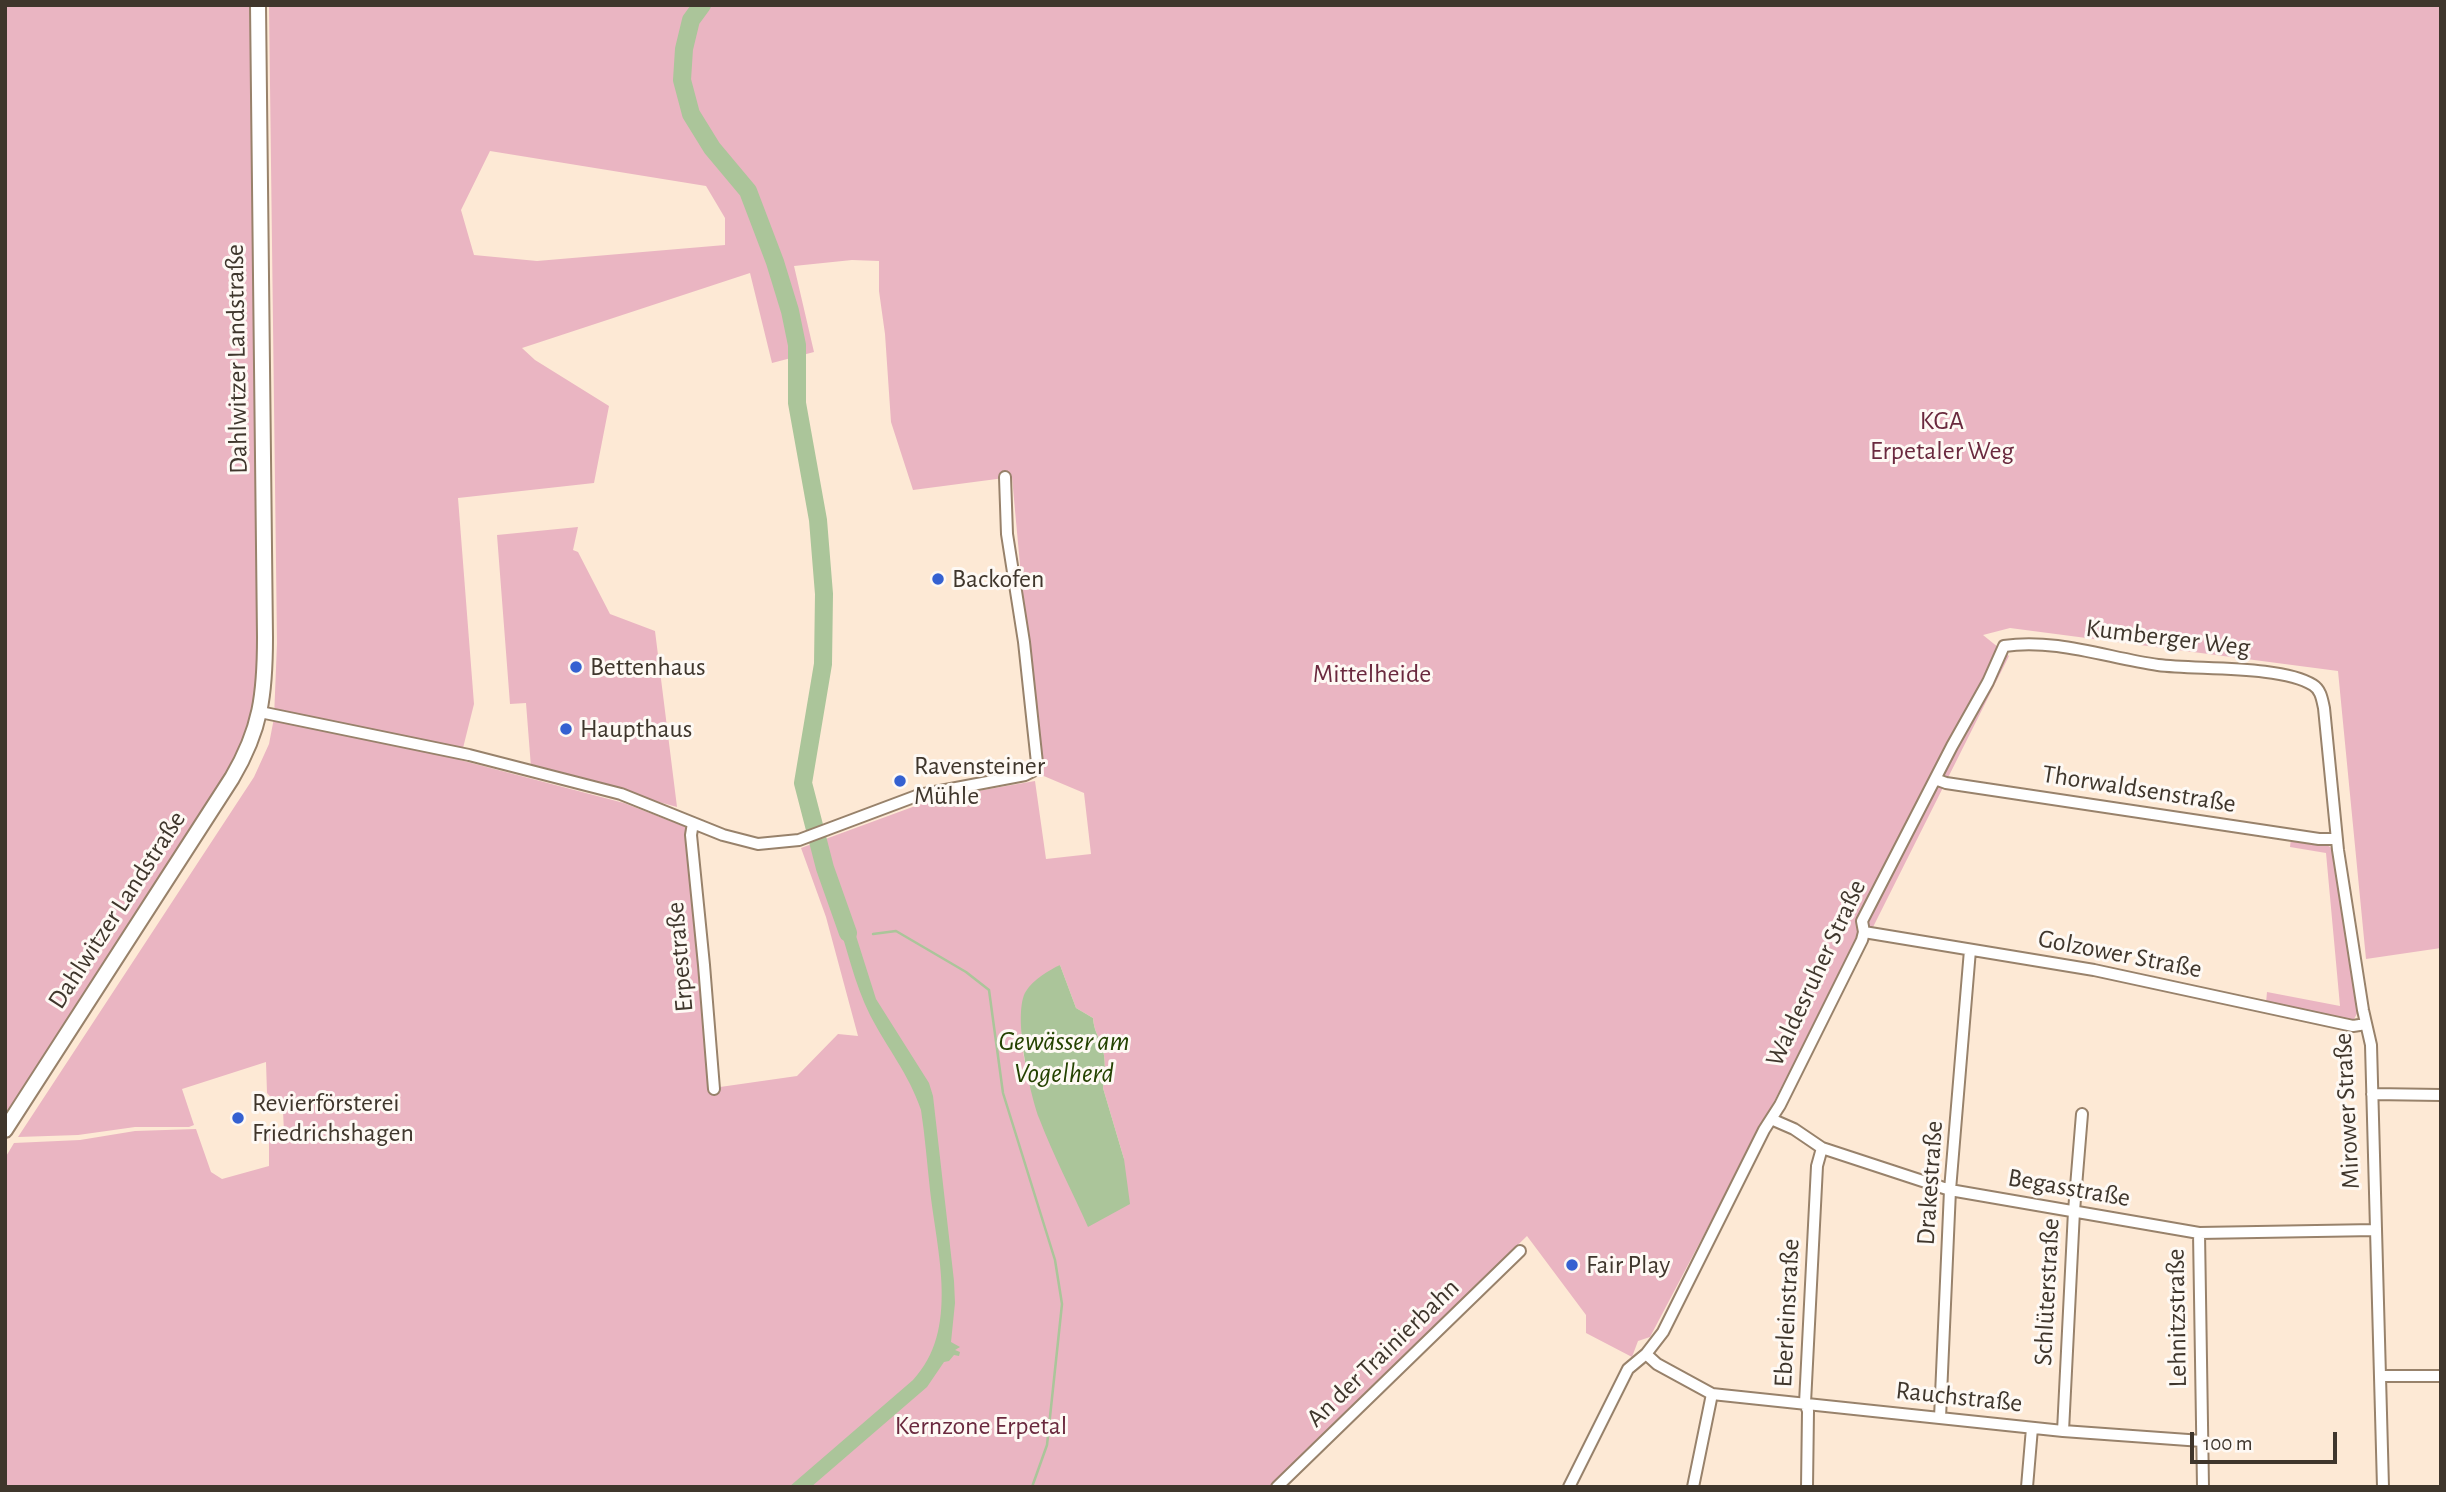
<!DOCTYPE html>
<html>
<head>
<meta charset="utf-8">
<style>
	body { margin:0 }
	#map { position:relative; width:2446px; height:1492px; overflow:hidden; background:#fde9d5; font-family:"Alegreya Sans",sans-serif }
	canvas { display:block }
	.frame { position:absolute; inset:0; border:7px solid #3f362c; pointer-events:none }
	.scale { position:absolute; left:2190px; top:1432px; width:147px; height:32px; box-sizing:border-box; border:4px solid #3f362c; border-top:0; padding-left:9px; font-size:21px; line-height:24px; white-space:nowrap; color:#3f362c; -webkit-text-stroke:5px #fef9f4; paint-order:stroke }
</style>
</head>
<body>
<div id="map">
<canvas width="2446" height="1492"></canvas>
<div class="frame"></div>
<div class="scale">100 m</div>
</div>
<script>
const ctx = document.querySelector('canvas').getContext('2d');
ctx.lineJoin = 'round';
function fillPath(path, color) {
  ctx.fillStyle = color;
  ctx.fill(path, 'evenodd');
}
function stroke(path, color, width, dash) {
  ctx.strokeStyle = color;
  ctx.lineWidth = width;
  ctx.lineCap = dash ? 'butt' : 'round';
  ctx.setLineDash(dash || []);
  ctx.stroke(path);
}
function label(font, color, halo, rows, align = 'center') {
  ctx.font = font + ' "Alegreya Sans",sans-serif';
  ctx.lineWidth = 6;
  ctx.setLineDash([]);
  ctx.textBaseline = 'middle';
  ctx.strokeStyle = halo;
  ctx.fillStyle = color;
  for (const [text, x, y, turn = 0] of rows) {
    ctx.save();
    ctx.translate(x, y);
    ctx.rotate((+turn || 0) * Math.PI / 180);
    ctx.textAlign = isNaN(turn) ? turn : align;
    if (halo) ctx.strokeText(text, 0, 0);
    ctx.fillText(text, 0, 0);
    ctx.restore();
  }
}
fillPath(new Path2D(`
	M5,5h249l6,641 -8,79 -25,51 -222,345z
	M269,5h2172v943l-75,11 -28,-288 -328,-43 -27,7 26,21 -147,293 -35,52 -177,336 -12,4 -6,16 -46,-24v-18l-59,-79 -257,251h-1265v-329l9,-15 66,-3 55,-9 61,-2 15,43 11,7 47,-13v-33l15,-1 -1,-21 -16,-18 -1,-31 -84,27 12,36 -5,2h-54l-57,8 -60,2 236,-360 15,-33 5,-26 3,-75zM490,151l216,35 19,32v27l-188,16 -63,-6 -13,-45zM852,260l27,1v30l6,43 6,88 22,68 99,-13 27,297 45,19 7,61 -45,5 -11,-78 -98,17 -136,50 25,69 32,119 -20,-2 -41,42 -84,12 -22,-259 -67,-26 -164,-43 14,-56 -16,-206 136,-15 15,-77 -74,-46 -13,-12 228,-75 22,90 42,-11 -20,-86zM1060,965l16,43 17,10c1,13 5,17 9,28 4,13 3,29 1,42l21,71 -94,-79c-10,-29 -11,-59 -4,-89z
	M578,527l-5,23 5,2 32,62 45,17 22,176 -146,-40 -5,-64 -16,1 -13,-169z
	M2291,838l33,5 9,6 26,161 -5,9 -5,1 -83,-17 1,-11 73,14 -14,-153 -36,-6z`), '#eab5c2');
fillPath(new Path2D(`
	M843,911l8,9 25,79 53,84 4,13 21,185 1,22 -4,39 9,5 -5,3 5,2 -1,4 -5,-1 -5,6 -5,1 -17,25 -116,100h-22l124,-107c47,-50 24,-128 17,-190 -3,-27 -5,-54 -9,-80 -12,-36 -34,-62 -51,-95 -16,-32 -23,-68 -35,-102z
	M1060,965l16,43 17,10c1,13 5,17 9,28 4,13 3,29 1,42l21,71 6,45 -42,23c-16,-36 -35,-72 -49,-109 -9,-24 -27,-105 -13,-127 7,-11 23,-21 34,-26z`), '#abc59a');
stroke(new Path2D(`
	M873,934l23,-3 70,41 23,18 14,103 52,167 7,44 -15,141 -15,42`), '#abc59a', 2.5);
stroke(new Path2D(`
	M702,5l-11,15 -7,29 -2,31 9,34 21,34 36,43 27,71 15,49 7,34v58l21,117 6,74 -1,70 -20,119 22,85 23,65`), '#abc59a', 18);
const street = new Path2D(`
	M260,712l209,43 152,39 102,41 35,9 41,-4 120,-45 106,-20 8,-4 4,-8 -13,-121 -17,-108 -2,-57
	M1935,779l11,4 373,56h18
	M693,823l-2,12 13,130 10,124
	M1864,932l230,38 259,56 13,-2
	M2372,1094l69,1
	M1771,1119l23,10 28,19 128,42 249,43 176,-3
	M2199,1233l4,254
	M1646,1354l11,10 55,30 351,37 139,10
	M2380,1376h61
	M1940,1418l10,-228 20,-240
	M2063,1431l11,-220 8,-97
	M1277,1487l243,-236
	M1569,1487l59,-118 18,-15 17,-22 101,-202 16,-25 82,-165 2,-8 -2,-11 90,-175 36,-64 16,-36c51,-8 104,12 154,19 39,5 123,0 155,20 8,5 9,14 11,23l14,142 25,160 8,35 12,442
	M1693,1487l19,-93
	M1807,1487l1,-76 -3,-8 12,-237 5,-18
	M2027,1487l5,-59`);
const secondary = new Path2D(`
	M5,1130l227,-352c29,-49 33,-84 33,-141l-7,-632`);
stroke(street, '#98826b', 14);
stroke(secondary, '#98826b', 18);
stroke(street, '#fff', 10);
stroke(secondary, '#fff', 14);
for (const [x, y, r, color] of [
	[938,579,7,"#3561d1"],
	[576,667,7,"#3561d1"],
	[566,729,7,"#3561d1"],
	[900,781,7,"#3561d1"],
	[238,1118,7,"#3561d1"],
	[1572,1265,7,"#3561d1"]
]) {
  const dot = new Path2D();
  dot.arc(x, y, r, 0, 2 * Math.PI);
  ctx.fillStyle = color;
  ctx.fill(dot);
  stroke(dot, '#fef9f4', 2.5);
}
label('26px', '#3f362c', '#fef9f4', [
	["Dahlwitzer Landstraße",237,359,-91],
	["Kumberger Weg",2168,638,7],
	["Thorwaldsenstraße",2139,789,9],
	["Dahlwitzer Landstraße",117,910,-57],
	["Golzower Straße",2120,954,11],
	["Erpestraße",680,957,-95],
	["Waldesruher Straße",1816,973,-65],
	["Mirower Straße",2347,1111,-93],
	["Drakestraße",1930,1183,-86],
	["Begasstraße",2069,1188,10],
	["Schlüterstraße",2047,1292,-87],
	["Eberleinstraße",1787,1313,-87],
	["Lehnitzstraße",2177,1318,-91],
	["An der Trainierbahn",1383,1353,-44],
	["Rauchstraße",1959,1397,6]
]);
label('26px', '#6a293e', '#fef9f4', [
	["KGA",1942,421],
	["Erpetaler Weg",1942,451],
	["Mittelheide",1372,674],
	["Kernzone Erpetal",981,1426]
]);
label('26px', '#3f362c', '#fef9f4', [
	["Backofen",952,579],
	["Bettenhaus",590,667],
	["Haupthaus",580,729],
	["Ravensteiner",914,766],
	["Mühle",914,796],
	["Revierförsterei",252,1103],
	["Friedrichshagen",252,1133],
	["Fair Play",1586,1265]
], 'left');
label('italic 28px', '#244201', '#fef9f4', [
	["Gewässer am",1064,1042],
	["Vogelherd",1064,1074]
]);
</script>
</body>
</html>
